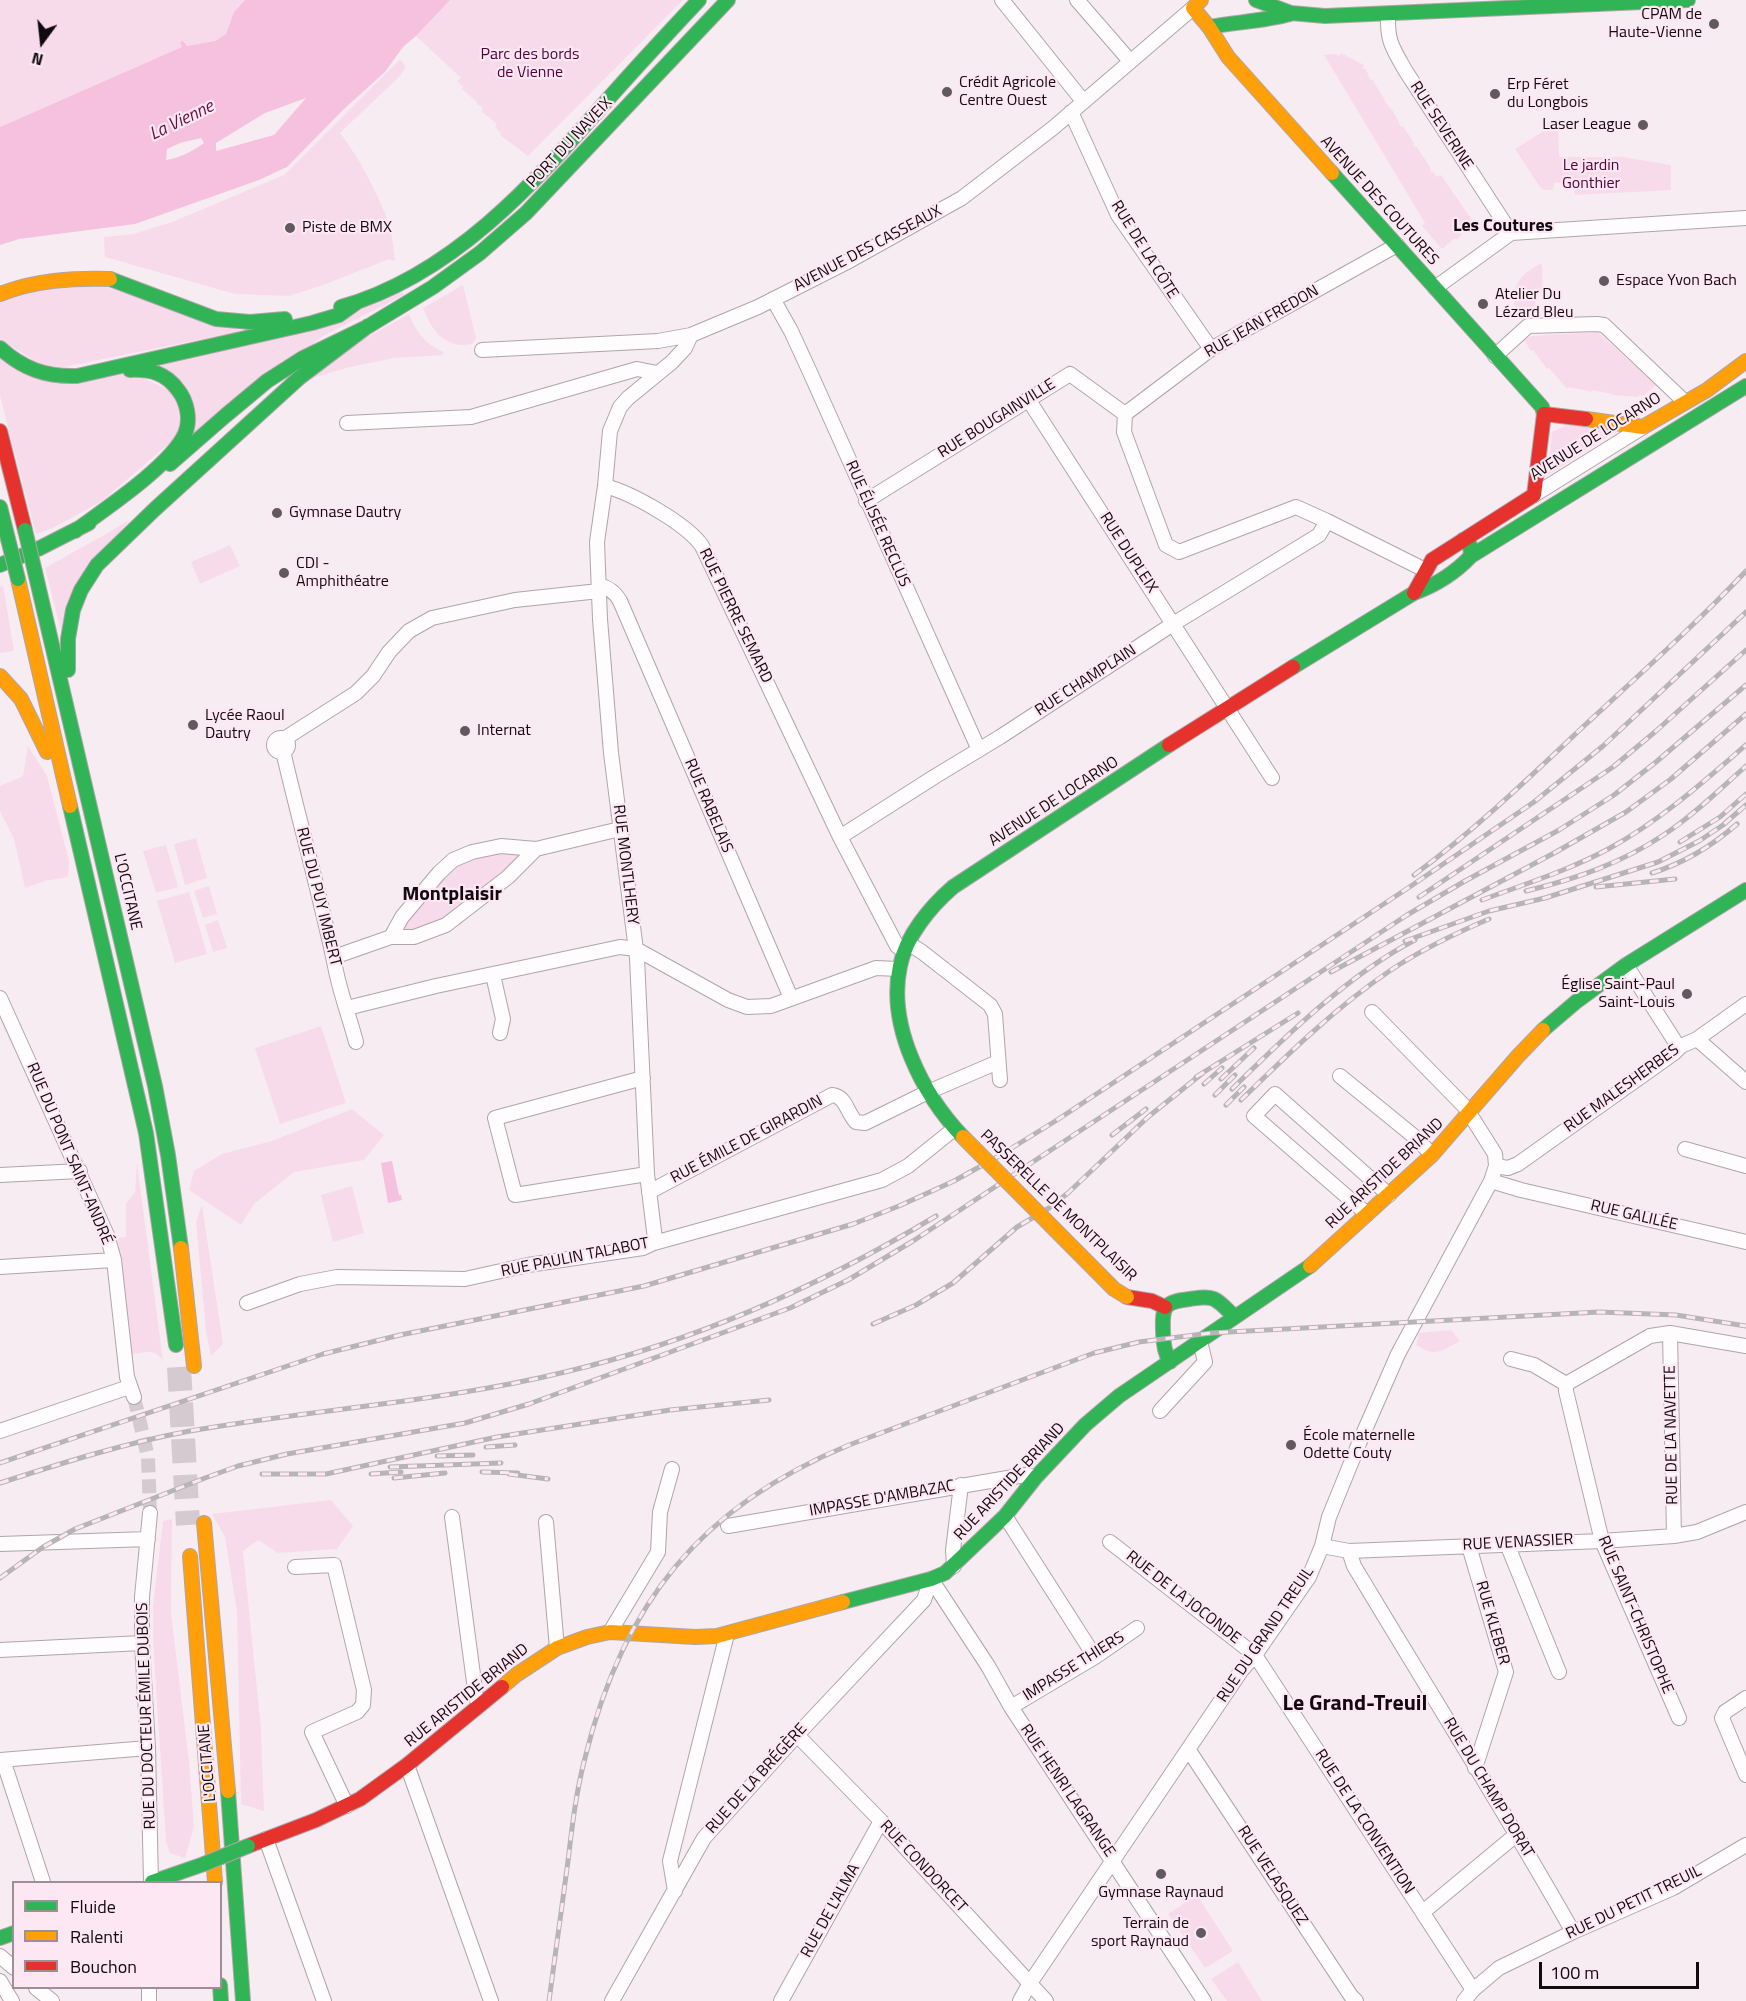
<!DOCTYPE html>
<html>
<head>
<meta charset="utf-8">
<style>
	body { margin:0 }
	#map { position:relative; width:1746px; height:2001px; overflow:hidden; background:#f7ecf2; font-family:"Titillium Web",sans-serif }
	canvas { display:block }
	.legend { position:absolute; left:12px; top:1881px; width:210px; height:108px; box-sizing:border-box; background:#fce7f2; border:2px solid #9e8f97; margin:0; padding:8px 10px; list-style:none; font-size:18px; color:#120a0e }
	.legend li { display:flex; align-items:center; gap:12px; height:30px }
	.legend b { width:30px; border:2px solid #9e8f97 }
	.north { position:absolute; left:12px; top:12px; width:60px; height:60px; -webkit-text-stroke:4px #fce7f2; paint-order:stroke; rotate:195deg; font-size:16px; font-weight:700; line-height:24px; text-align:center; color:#120a0e }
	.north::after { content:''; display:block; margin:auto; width:21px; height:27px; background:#120a0e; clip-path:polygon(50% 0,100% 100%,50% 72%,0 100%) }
	.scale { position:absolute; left:1539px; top:1962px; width:160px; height:27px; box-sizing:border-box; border:3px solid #120a0e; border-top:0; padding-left:8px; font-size:18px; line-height:21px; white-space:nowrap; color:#120a0e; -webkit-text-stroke:4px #fce7f2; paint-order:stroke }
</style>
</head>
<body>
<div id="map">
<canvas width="1746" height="2001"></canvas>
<ul class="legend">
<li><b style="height:8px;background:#30b455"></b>Fluide</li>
<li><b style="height:8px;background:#ff9f0a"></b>Ralenti</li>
<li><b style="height:8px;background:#e5322d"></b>Bouchon</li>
</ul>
<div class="north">N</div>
<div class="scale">100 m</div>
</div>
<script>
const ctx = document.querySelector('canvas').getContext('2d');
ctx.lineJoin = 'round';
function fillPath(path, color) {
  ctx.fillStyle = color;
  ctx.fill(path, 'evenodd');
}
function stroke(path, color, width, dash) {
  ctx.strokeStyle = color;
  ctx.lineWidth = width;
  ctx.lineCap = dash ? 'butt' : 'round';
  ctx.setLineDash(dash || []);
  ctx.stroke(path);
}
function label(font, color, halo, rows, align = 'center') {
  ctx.font = font + ' "Titillium Web",sans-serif';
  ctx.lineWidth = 4.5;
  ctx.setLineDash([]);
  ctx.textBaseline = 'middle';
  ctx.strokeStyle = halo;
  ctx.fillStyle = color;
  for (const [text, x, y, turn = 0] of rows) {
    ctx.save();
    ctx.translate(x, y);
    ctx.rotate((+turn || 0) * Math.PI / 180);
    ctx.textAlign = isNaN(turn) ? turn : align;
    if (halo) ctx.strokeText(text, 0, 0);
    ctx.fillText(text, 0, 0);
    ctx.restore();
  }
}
fillPath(new Path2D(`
	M0,0h245l-11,12 -8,22 -11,7 -32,6 -183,80z
	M450,0h233l-155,156 -28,-21 1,-2 -6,-6 2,-3 -16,-13 2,-3 -6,-4v-2l-15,-13 1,-3 -6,-5 4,-3 -45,-42z
	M1341,53l23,12 -2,3 4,1 4,11 2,-1 13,21 -1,1 9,10 8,16 2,-1 11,17 -1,1 2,3h2l13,20 1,5h2l4,5 4,-2 33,48 3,-2 2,3 -18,10v2l-5,4 -1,-2 -13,11 -20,-23 3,-3 -101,-168 12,-1 3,2z
	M400,59l6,8 -7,10 -59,56c19,24 39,63 49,91 4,12 4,25 6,37l-6,-2 -63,25 -37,12 -54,-2 -130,-37 -1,-20 29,-3 39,-12 112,-47z
	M1558,122l1,35h63l49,8v25l-96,5 -2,-13 -19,1 -1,7h-9l-4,-3 -25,-38z
	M1542,263l1,29 -6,1 -2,12 -15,12c-15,-24 -1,-44 22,-54z
	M463,285l13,53 -4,6c-26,6 -41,-14 -49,-36z
	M102,286l140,45 -193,39 -49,-31v-39l29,-11z
	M403,292l1,3 -81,41 -129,99 -37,-74z
	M409,314c7,18 16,30 34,38v3l-49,3 -44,9 -38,11 52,-39z
	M1598,332l58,53 -14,12 -1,-2 -4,2 -25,-2v-1l-20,-4v2l-23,-5 -2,2 -18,-21 -2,1 -14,-19 -2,1 -4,-5 1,-1 -4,-5 8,-4z
	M0,356l8,7 125,10 44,21 3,40 -78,67 -49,27 -17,6 -36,-138z
	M1569,424l45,9 -66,42 4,-43z
	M129,520l-23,31 -43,88 -18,-71 59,-33z
	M230,545l10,21 -40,18 -9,-22z
	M3,585l11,66 -14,2v-66z
	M28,746l19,30 22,85 -1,16 -23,4 -20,7 -11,-49 -14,-28v-25l23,-10z
	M196,838l11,40 -22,7 -11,-41z
	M166,845l12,42 -22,6 -13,-42z
	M520,852l4,2 -16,16 -66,52 -34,10 -4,-5c16,-26 42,-67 74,-73 14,-3 29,-1 42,-2z
	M209,886l8,28 -14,4 -9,-27z
	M189,892l18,62 -32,9 -18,-62z
	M218,920l9,28 -14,4 -8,-27z
	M321,1026l25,77 -66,21 -25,-76z
	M352,1109l32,26 -20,25 -70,12 -40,32 -13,21 -52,-35 5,-19 28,-17 50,-13z
	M137,1163l26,198c-9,-14 -19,-8 -34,-6l-11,-117 8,-1v-34l9,-10z
	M352,1186l12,47 -31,9 -12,-47z
	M202,1205l21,139 -12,12 -5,-25 -10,-109z
	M1451,1330l9,11c-20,10 -23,17 -44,4l3,-12z
	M331,1500l22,26 -16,23 -59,4 -20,-13 -15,11 18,178 3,82 -23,-7 -4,-192 -12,-75 -13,-23z
	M172,1519l-1,95 18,147 5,66 -9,31 -15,-5 -4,-11 -13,-202v-34l10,-85z
	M1197,1895l36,56 -28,17 -37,-54z
	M1238,1962l24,39h-35l-16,-22z`), '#f8dbeb');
fillPath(new Path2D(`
	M245,0h205l-34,36 -13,11 -18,25 -41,37 -57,58 -28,13 -124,44 -116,15 -19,6v-118l182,-80 -2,-5 3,-1 4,5 28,-5 11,-7 8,-22zM306,98l-32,37 -58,16v-8l49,-30zM201,138l3,5c-11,8 -24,15 -38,17l1,-11 13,-6z
	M392,1161l7,34h2l1,5 -14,3 -7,-40z`), '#f6c1de');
stroke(new Path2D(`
	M134,1397l14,60 2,56`), '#d5cad0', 14, [14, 7]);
stroke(new Path2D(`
	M179,1367l9,158`), '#d5cad0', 24, [24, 12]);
const street = new Path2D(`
	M1002,0l81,101
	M1077,0l53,61
	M1388,14c-1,27 4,33 17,56l106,163
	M1071,112l47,103 93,134
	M1435,288l76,-55 235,-15
	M773,299l18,32 18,39 170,380
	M482,350l176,-9 33,-6 67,-28 91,-46 113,-63 91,-70 140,-120
	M1495,356l33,-30 69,-2 7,1 81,77
	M1028,399l244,379
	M1125,414l-1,18 42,113 13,7 117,-45 31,14 98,49
	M1125,414l86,-65 186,-104
	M347,423l124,-6 166,-48 20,4
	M605,486c27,7 82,38 97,60l138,291 57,109 7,5
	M1534,495l109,-68
	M866,501l204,-127 55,40
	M599,585c10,3 16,7 21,16l171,397
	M274 745a7 7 0 1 1 14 0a7 7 0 1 1-14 0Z
	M284,739l72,-46 17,-17 16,-24 20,-21 23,-13 83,-18 84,-9
	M283,751c17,74 38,146 53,220 5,24 14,48 20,71
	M840,837l94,-60 66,-40 173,-113 146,-89 8,-14
	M391,937l11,-20 37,-44 14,-13 19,-8 29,-6 35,3 84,-20
	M908,943l14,9 68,53 5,9 5,66
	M334,957l57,-20h23l32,-12 62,-48 28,-28
	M1626,965l50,78 5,3
	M493,975l10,44 -3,14
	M0,998l107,237 7,25 13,117 7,20
	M347,1008l89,-22 184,-39 16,2 92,51 19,7 24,-1 105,-38 22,1
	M1697,1039l49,43
	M1340,1076l76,62 16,17
	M643,1078l-148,40 20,77 132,-21
	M1685,1149l61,17
	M1496,1166l12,2 10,-4 156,-111 7,-7 16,-7 49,-35
	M0,1175l80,-4
	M1491,1181l30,9 225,52
	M649,1192l183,-97c14,1 15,18 24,27l9,1 63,-31 70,-30
	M1367,1214l-113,-98 21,-22 114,101
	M654,1243l1,-4 -8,-65 -10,-216 -26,-205 -11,-134 -3,-77 8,-56 5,-55 10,-24 8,-9 44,-36 13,-14 6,-13
	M0,1267l114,-7
	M247,1303l53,-19 37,-7 128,2 63,-14 115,-17 11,-5 228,-63 26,-14 46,-37
	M1670,1333l4,203
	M1511,1359l23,6 32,19
	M1160,1411l45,-49 -5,-21
	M0,1431l129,-44
	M150,1513l-8,84v46l6,105 3,134
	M1005,1516l90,141
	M452,1517l24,180 3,8
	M546,1522l11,126
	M728,1526l297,-51 11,2
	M1110,1542l145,113 218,335
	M0,1544l148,-5
	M1507,1544l52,128
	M1322,1546l27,5 253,-10 72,-5 23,-4 49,-20
	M1471,1546v7l35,119 -31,96
	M1349,1551l5,15c73,122 149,242 219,366
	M954,1566l-1,-16 8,-65
	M295,1567l39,-2 30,125 -1,15 -6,7 -45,20 35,74
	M931,1579l57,87 23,41 193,294
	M610,1632l48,-80 2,-40 12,-43
	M0,1650l142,-7
	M1746,1698l-21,14 -3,6 24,57
	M1011,1707l84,-50 42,-29
	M1679,1718l-77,-177 -36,-150v-7l84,-48 20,-3 76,13
	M797,1735l84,86 165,180
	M1188,1749l163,247 5,5
	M0,1760l148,-12
	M3,1760l40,122
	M407,1765l84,236
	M266,1839l58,162
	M675,1891l-5,-30 57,-227
	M1423,1912l94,-78
	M0,1956l14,12
	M0,1981l12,20
	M36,1988l16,13
	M149,2001v-13
	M612,2001l92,-163 93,-103 127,-135 7,-21
	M781,2001l100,-180
	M1020,2001l10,-18 211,-312 14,-16 54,-78 13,-31 7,-29 31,-76 38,-87 93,-173 5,-15 -1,-12 -29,-46 -94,-96
	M1464,2001l9,-11 26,-22 74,-36 100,-44 73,-43`);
const fast = new Path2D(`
	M1256,0l35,13 34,3 363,-16
	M1209,27c27,-5 56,-6 81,-13
	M1332,173l210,234 2,7
	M110,279l106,40 34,3 35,-3
	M341,307c113,-32 194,-125 269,-210 29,-33 59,-65 89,-97
	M0,348c23,21 46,29 77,28l235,-53 27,-8 17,-12
	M170,464l55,-48 42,-35 36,-23 64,-31 66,-40 47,-34 46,-40 202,-213
	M0,507l8,32
	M75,531c30,-22 95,-65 110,-97 6,-14 2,-33 -7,-44 -12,-17 -28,-21 -48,-20
	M1471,556l275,-170
	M0,565l38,-16 51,-26
	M35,572l120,514 13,69 13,93
	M1293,667l121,-74c22,-8 41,-20 57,-37l-1,-11 -7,-5
	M68,670v-31l5,-29 8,-20 16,-25 58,-56 144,-131 69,-52
	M70,806l76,327 30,212
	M1543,1030l34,-29 49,-36 120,-75
	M963,1137c-40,-42 -76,-111 -63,-171 6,-30 30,-59 53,-79l216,-142
	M1170,1362c-6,-10 -7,-20 -7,-31 -1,-26 2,-29 27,-32 8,-1 16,-3 24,0 8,4 14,12 21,18
	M843,1602l88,-23 14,-6 60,-57 31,-39 49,-52 34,-29 191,-130
	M228,1791l15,210
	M152,1882l52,-18
	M0,1938l14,-5
	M220,1985l1,16`);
const slow = new Path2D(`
	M1201,0l-8,8 16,19 19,30 104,116
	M0,294c36,-14 72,-16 110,-15
	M1586,419l57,8 64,-37 39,-29
	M18,579l52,227
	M0,676l21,23 26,53
	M181,1248l13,118
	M1310,1266l122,-111 86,-99 25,-26
	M204,1523l24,268
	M190,1556l25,326
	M502,1687l14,-12 41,-27 30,-11 23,-5 85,5 22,-1 126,-34`);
const jam = new Path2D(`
	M0,431l25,99
	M1414,593l18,-33 102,-65 10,-81 42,5
	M1169,745l124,-78
	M1127,1297l25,4 13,6
	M248,1846l68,-26 44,-21 47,-34 95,-78`);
stroke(street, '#aea5aa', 16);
stroke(fast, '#aea5aa', 16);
stroke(slow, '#aea5aa', 16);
stroke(jam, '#aea5aa', 16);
stroke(street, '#fefcfd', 14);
stroke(fast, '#30b455', 14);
stroke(slow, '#ff9f0a', 14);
stroke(jam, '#e5322d', 14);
const rail = new Path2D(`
	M1680,842l40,-25 26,-23
	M1652,873c32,-10 60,-27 85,-49
	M1414,875c61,-45 116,-98 171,-150 54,-50 110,-100 161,-154
	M1596,887l79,-8
	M1526,891c50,-12 96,-28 139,-57 29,-19 55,-45 81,-68
	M1419,897l194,-130 43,-36 90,-81
	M1482,900c43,-16 88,-30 128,-52 51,-28 93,-66 136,-103
	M1405,941l84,-30 56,-13 113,-36 41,-21 24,-16 23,-20
	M1331,972l225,-120 70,-40 45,-33 75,-65
	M1196,1077l102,-64
	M1221,1079l33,-31
	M1204,1084l18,-16
	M1232,1089c53,-52 117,-115 183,-149
	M1215,1095l20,-20
	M1241,1100c47,-46 95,-93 150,-130 30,-20 65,-37 98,-51
	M1226,1105l18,-18
	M1112,1135l34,-26
	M873,1324l43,-19 37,-22 64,-56 32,-19 19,-15 80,-76 56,-45
	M486,1447l29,-2
	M437,1456l36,-1
	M0,1463l323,-109 77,-19 244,-49 209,-62 46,-18 55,-25 45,-25 58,-36 354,-234 123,-84 69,-56 143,-134
	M390,1467l111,-4
	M482,1472l36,1
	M262,1474h64l171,-37 173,-27 99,-10
	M371,1474l30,-2
	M509,1474l39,5
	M394,1478l51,-5
	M0,1483c62,-20 125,-40 190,-52 125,-22 252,-29 375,-59 131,-31 255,-86 371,-156
	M0,1578l43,-31 32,-18 130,-51 33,-12 49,-12 178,-31 64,-19 261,-96 58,-28 65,-39 494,-326 58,-34 94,-51 55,-35 42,-33 90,-77
	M549,2001c6,-47 13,-93 19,-140 4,-34 8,-69 17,-103 38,-155 116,-252 264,-313l245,-92 45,-11 72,-9 388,-21 77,3 70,11`);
stroke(rail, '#b7b4b6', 5);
stroke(rail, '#fce7f2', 3, [9]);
const fastBridge = new Path2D(`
	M25,530l10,42
	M8,539l10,40
	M204,1864l44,-18`);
const slowBridge = new Path2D(`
	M963,1137l151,152 13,8`);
stroke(fastBridge, '#aea5aa', 16, []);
stroke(slowBridge, '#aea5aa', 16, []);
stroke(fastBridge, '#30b455', 14);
stroke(slowBridge, '#ff9f0a', 14);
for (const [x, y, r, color] of [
	[1714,24,6,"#62595e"],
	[947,92,6,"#62595e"],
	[1495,94,6,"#62595e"],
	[1643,125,6,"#62595e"],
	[290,228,6,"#62595e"],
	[1604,281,6,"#62595e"],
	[1483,304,6,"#62595e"],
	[277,513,6,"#62595e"],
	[284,573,6,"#62595e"],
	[193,725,6,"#62595e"],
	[465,731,6,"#62595e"],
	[1687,994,6,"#62595e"],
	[1291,1445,6,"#62595e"],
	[1161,1874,6,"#62595e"],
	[1201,1933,6,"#62595e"]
]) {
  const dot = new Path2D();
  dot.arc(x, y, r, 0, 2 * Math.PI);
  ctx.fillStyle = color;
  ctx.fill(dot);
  stroke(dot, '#fce7f2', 2);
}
label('16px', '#120a0e', '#fce7f2', [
	["CPAM de",1702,15,"right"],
	["Haute-Vienne",1702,33,"right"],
	["Crédit Agricole",959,83],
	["Centre Ouest",959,101],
	["Erp Féret",1507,85],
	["du Longbois",1507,103],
	["Laser League",1631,125,"right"],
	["Piste de BMX",302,228],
	["Espace Yvon Bach",1616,281],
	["Atelier Du",1495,295],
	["Lézard Bleu",1495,313],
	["Gymnase Dautry",289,513],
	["CDI -",296,564],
	["Amphithéatre",296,582],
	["Lycée Raoul",205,716],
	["Dautry",205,734],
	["Internat",477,731],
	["Église Saint-Paul",1675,985,"right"],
	["Saint-Louis",1675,1003,"right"],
	["École maternelle",1303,1436],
	["Odette Couty",1303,1454],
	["Gymnase Raynaud",1161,1893,"center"],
	["Terrain de",1189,1924,"right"],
	["sport Raynaud",1189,1942,"right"]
], 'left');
label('16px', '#54003c', '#fce7f2', [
	["Parc des bords",530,55],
	["de Vienne",530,73],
	["Le jardin",1591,166],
	["Gonthier",1591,184]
]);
label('16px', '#120a0e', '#fce7f2', [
	["RUE SEVERINE",1441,126,57],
	["PORT DU NAVEIX",570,143,-47],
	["AVENUE DES COUTURES",1379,201,48],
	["AVENUE DES CASSEAUX",868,249,-28],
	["RUE DE LA CÔTE",1144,250,58],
	["RUE JEAN FREDON",1262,322,-30],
	["RUE BOUGAINVILLE",997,419,-32],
	["AVENUE DE LOCARNO",1596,437,-32],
	["RUE ÉLISÉE RECLUS",877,524,66],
	["RUE DUPLEIX",1128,553,57],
	["RUE PIERRE SEMARD",735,616,64],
	["RUE CHAMPLAIN",1086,681,-33],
	["AVENUE DE LOCARNO",1054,802,-33],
	["RUE RABELAIS",708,806,67],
	["RUE MONTLHERY",625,865,83],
	["L'OCCITANE",127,892,77],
	["RUE DU PUY IMBERT",318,897,76],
	["RUE MALESHERBES",1622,1089,-36],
	["RUE ÉMILE DE GIRARDIN",747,1140,-28],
	["RUE DU PONT SAINT-ANDRÉ",69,1154,67],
	["RUE ARISTIDE BRIAND",1385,1174,-43],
	["PASSERELLE DE MONTPLAISIR",1058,1206,44],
	["RUE GALILÉE",1634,1216,13],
	["RUE PAULIN TALABOT",575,1258,-11],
	["RUE DE LA NAVETTE",1672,1435,-91],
	["RUE ARISTIDE BRIAND",1010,1482,-47],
	["IMPASSE D'AMBAZAC",882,1499,-10],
	["RUE VENASSIER",1518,1543,-3],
	["RUE DE LA JOCONDE",1183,1598,38],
	["RUE SAINT-CHRISTOPHE",1635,1615,67],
	["RUE KLEBER",1492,1623,74],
	["RUE DU GRAND TREUIL",1266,1635,-56],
	["IMPASSE THIERS",1074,1667,-32],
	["RUE ARISTIDE BRIAND",467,1696,-39],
	["RUE DU DOCTEUR ÉMILE DUBOIS",147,1716,-92],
	["L'OCCITANE",208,1763,-95],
	["RUE DE LA BRÉGÈRE",757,1779,-48],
	["RUE DU CHAMP DORAT",1488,1788,59],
	["RUE HENRI LAGRANGE",1067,1791,56],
	["RUE DE LA CONVENTION",1364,1822,57],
	["RUE CONDORCET",923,1867,47],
	["RUE VELASQUEZ",1272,1876,57],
	["RUE DU PETIT TREUIL",1634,1903,-26],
	["RUE DE L'ALMA",831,1911,-61]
]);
label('italic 18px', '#631148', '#fce7f2', [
	["La Vienne",182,121,-26]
]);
label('bold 18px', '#120a0e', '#fce7f2', [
	["Les Coutures",1503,227]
]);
label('bold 20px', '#120a0e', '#fce7f2', [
	["Montplaisir",452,895]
]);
label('bold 22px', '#120a0e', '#fce7f2', [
	["Le Grand-Treuil",1355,1705]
]);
</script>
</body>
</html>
